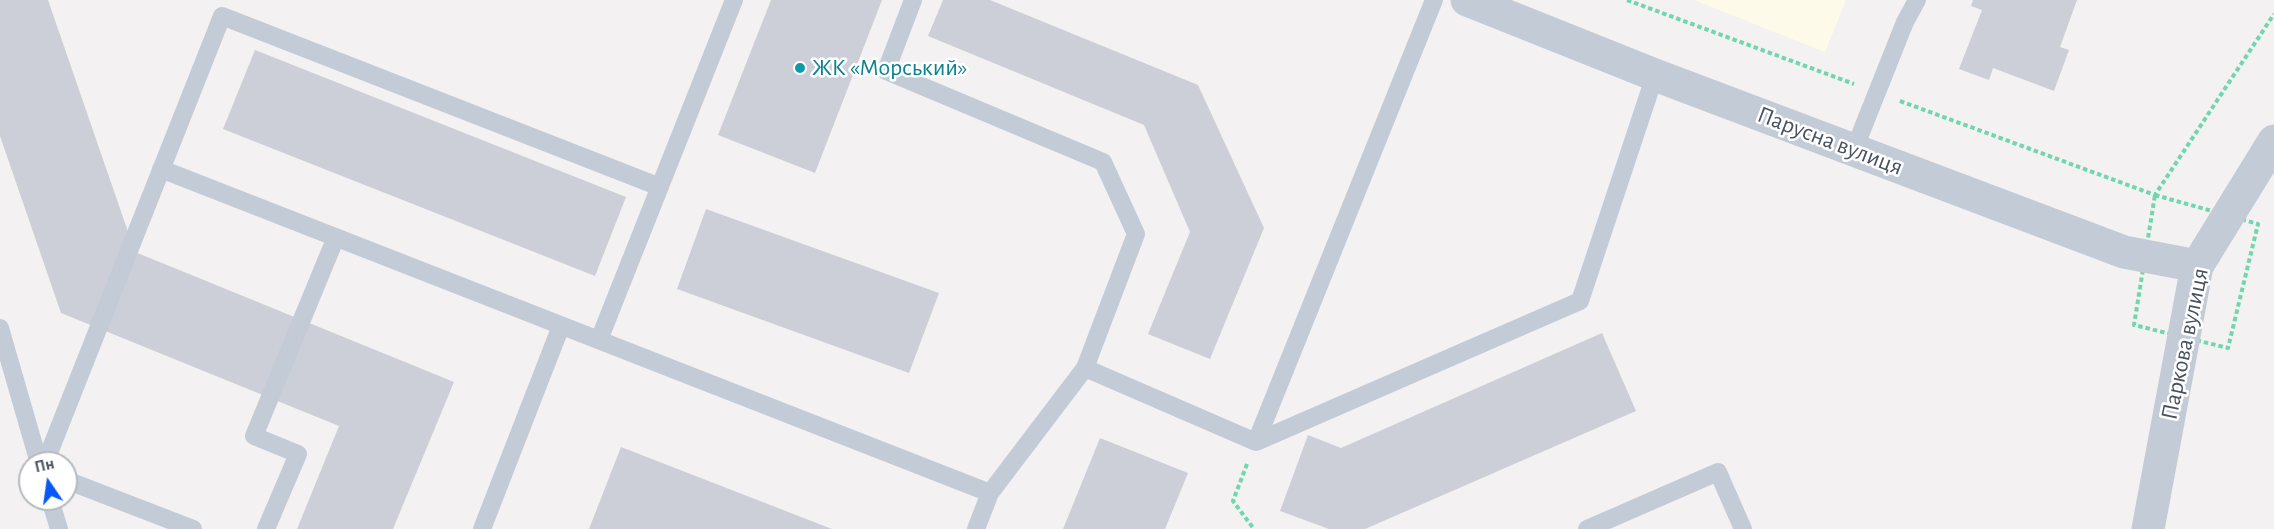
<!DOCTYPE html>
<html>
<head>
<meta charset="utf-8">
<style>
	body { margin:0 }
	#map { position:relative; width:2274px; height:529px; overflow:hidden; background:#f3f1f1; font-family:"Alegreya Sans",sans-serif }
	canvas { display:block }
	.north { position:absolute; left:18px; top:451px; width:60px; height:60px; box-sizing:border-box; background:#fff; border:2px solid #b5babf; border-radius:50%; rotate:347deg; font-size:16px; font-weight:700; line-height:24px; text-align:center; color:#475260 }
	.north::after { content:''; display:block; margin:auto; width:21px; height:27px; background:#0858f6; clip-path:polygon(50% 0,100% 100%,50% 72%,0 100%) }
</style>
</head>
<body>
<div id="map">
<canvas width="2274" height="529"></canvas>
<div class="north">Пн</div>
</div>
<script>
const ctx = document.querySelector('canvas').getContext('2d');
ctx.lineJoin = 'round';
function fillPath(path, color) {
  ctx.fillStyle = color;
  ctx.fill(path, 'evenodd');
}
function stroke(path, color, width, dash) {
  ctx.strokeStyle = color;
  ctx.lineWidth = width;
  ctx.lineCap = dash ? 'butt' : 'round';
  ctx.setLineDash(dash || []);
  ctx.stroke(path);
}
function label(font, color, halo, rows, align = 'center') {
  ctx.font = font + ' "Alegreya Sans",sans-serif';
  ctx.lineWidth = 5;
  ctx.setLineDash([]);
  ctx.textBaseline = 'middle';
  ctx.strokeStyle = halo;
  ctx.fillStyle = color;
  for (const [text, x, y, turn = 0] of rows) {
    ctx.save();
    ctx.translate(x, y);
    ctx.rotate((+turn || 0) * Math.PI / 180);
    ctx.textAlign = isNaN(turn) ? turn : align;
    if (halo) ctx.strokeText(text, 0, 0);
    ctx.fillText(text, 0, 0);
    ctx.restore();
  }
}
fillPath(new Path2D(`
	M1694,0h152l-21,52z`), '#fefaea');
fillPath(new Path2D(`
	M0,0h48l87,252 319,130 -61,147h-96l42,-103 -278,-113 -61,-177z
	M771,0h111l-67,173 -97,-38z
	M943,0h47l208,85 66,143 -54,131 -62,-25 42,-102 -46,-107 -216,-89z
	M1973,0h104l-17,47 9,3 -15,41 -61,-23 -4,12 -30,-11 23,-59 -11,-4z
	M255,50l371,147 -31,79 -372,-147z
	M706,209l233,84 -30,80 -232,-84z
	M1602,333l34,78 -271,118h-36l-49,-18 28,-76 33,13z
	M1100,438l88,35 -23,56h-102z
	M621,447l211,82h-243z`), '#cccfd7');
stroke(new Path2D(`
	M1627,0l227,84
	M1900,101l255,94 119,-181
	M2155,195l103,29 -30,124 -94,-23z
	M1247,464l-14,37 21,28`), '#70d6ae', 4, [4.5, 3]);
stroke(new Path2D(`
	M913,0l-27,71 217,91 33,72 -51,134 -95,125 -14,36
	M1854,150l51,-128 12,-22
	M161,169l829,324
	M0,328l39,135
	M599,340l135,-340
	M1085,368l171,74 324,-141 75,-226
	M1256,442l178,-442
	M45,463l177,-447 438,171
	M66,480l127,49
	M50,499l9,30
	M266,529l32,-75 -44,-18 82,-199
	M482,529l79,-203
	M1587,529l131,-57 25,57`), '#c3cbd7', 18);
stroke(new Path2D(`
	M1467,0l188,75 469,177 73,14
	M2148,529l49,-263 77,-125`), '#c3cbd7', 33);
for (const [x, y, r, color] of [
	[800,68,6,"#0f9aa8"]
]) {
  const dot = new Path2D();
  dot.arc(x, y, r, 0, 2 * Math.PI);
  ctx.fillStyle = color;
  ctx.fill(dot);
  stroke(dot, '#fff', 2);
}
label('24px', '#0d838f', '#fff', [
	["ЖК «Морський»",812,68]
], 'left');
label('24px', '#475260', '#fff', [
	["Парусна вулиця",1830,141,21],
	["Паркова вулиця",2185,344,-78]
]);
</script>
</body>
</html>
